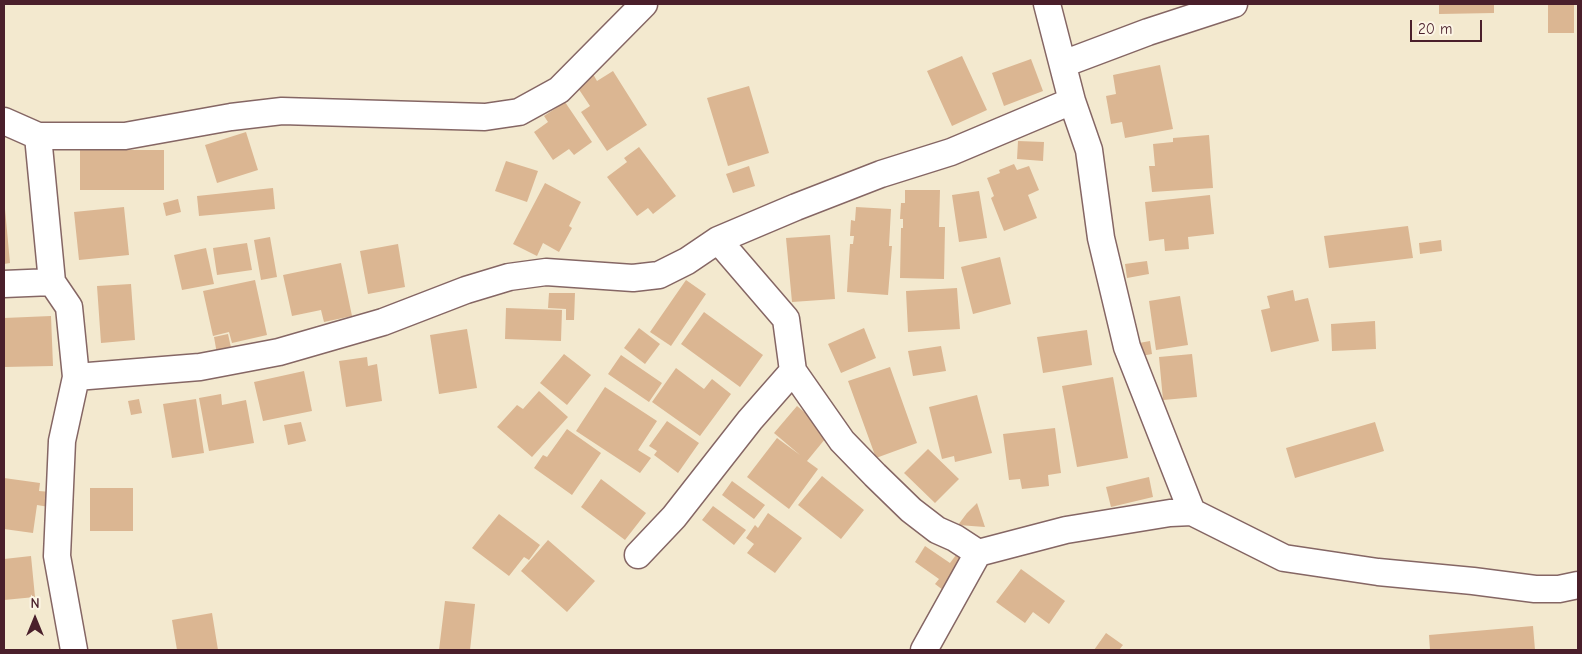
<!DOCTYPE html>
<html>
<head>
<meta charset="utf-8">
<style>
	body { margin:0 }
	#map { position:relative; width:1582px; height:654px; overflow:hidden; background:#f3e9cf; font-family:"Comic Neue",sans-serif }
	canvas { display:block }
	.frame { position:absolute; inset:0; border:5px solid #4a1f2b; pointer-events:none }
	.north { position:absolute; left:10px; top:594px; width:50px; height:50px; -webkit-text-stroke:4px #fcf5e5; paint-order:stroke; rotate:0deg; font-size:14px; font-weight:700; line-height:20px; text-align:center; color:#4a1f2b }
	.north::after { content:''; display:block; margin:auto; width:18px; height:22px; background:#4a1f2b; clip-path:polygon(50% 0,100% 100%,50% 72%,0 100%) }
	.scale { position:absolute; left:1410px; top:20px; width:72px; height:22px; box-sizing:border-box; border:2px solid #4a1f2b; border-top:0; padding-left:6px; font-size:15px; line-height:18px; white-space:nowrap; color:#4a1f2b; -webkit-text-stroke:4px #fcf5e5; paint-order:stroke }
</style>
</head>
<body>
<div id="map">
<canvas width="1582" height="654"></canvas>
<div class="frame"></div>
<div class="north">N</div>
<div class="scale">20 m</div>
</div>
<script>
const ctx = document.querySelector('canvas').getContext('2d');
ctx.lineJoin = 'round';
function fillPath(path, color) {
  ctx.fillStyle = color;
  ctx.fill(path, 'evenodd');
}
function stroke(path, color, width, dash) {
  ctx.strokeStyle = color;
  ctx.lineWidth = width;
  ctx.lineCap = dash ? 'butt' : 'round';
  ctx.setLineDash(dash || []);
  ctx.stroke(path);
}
fillPath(new Path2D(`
	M1439,4h55v9l-55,1z
	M1548,4h26v29h-26z
	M962,56l25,54 -35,16 -25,-55z
	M1031,59l12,32 -39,15 -12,-33z
	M1160,65l13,64 -48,9 -3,-16 -11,2 -5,-28 10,-2 -3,-19z
	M613,71l34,54 -40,26 -26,-39 9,-6 -14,-21 17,-11 4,7z
	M749,86l20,67 -41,13 -21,-68z
	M565,102l27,40 -18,13 -5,-6 -16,11 -19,-28 14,-10 -4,-6z
	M246,132l12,38 -41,13 -12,-38z
	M1209,135l4,53 -61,4 -3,-26h6l-2,-22 20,-2v-4z
	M1018,141l26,1 -1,19 -26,-2z
	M639,147l37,49 -23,18 -5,-6 -11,8 -30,-39 20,-15 -3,-4z
	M80,150h84v40h-84z
	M506,161l32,10 -11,31 -32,-11z
	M1014,164l3,6 12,-4 10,24 -11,5 9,23 -33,13 -13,-33 3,-2 -7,-18 13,-5 -1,-3z
	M749,166l6,20 -22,7 -7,-19z
	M545,183l36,19 -12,24 3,2 -13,24 -16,-9 -6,13 -24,-12z
	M273,188l2,21 -76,7 -2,-20z
	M905,190h35l-1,37h6l-1,52 -44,-1 1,-50h2v-9h-3l1,-16h4z
	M979,191l8,47 -28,4 -7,-47z
	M1210,195l4,39 -26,3 1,12 -24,2 -1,-12 -15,2 -4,-39z
	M178,199l3,13 -15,4 -3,-13z
	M124,207l5,48 -50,5 -5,-48z
	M856,207l35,2 -2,37h3l-4,49 -41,-3 3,-48h3l1,-8h-4l1,-16 4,1z
	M4,209h1l5,54 -6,1z
	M1408,226l5,32 -84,10 -5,-32z
	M830,235l5,64 -43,3 -6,-64z
	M270,237l7,40 -16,3 -7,-40z
	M1441,240l1,11 -22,3 -1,-11z
	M247,243l5,27 -35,5 -4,-27z
	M398,244l7,43 -37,7 -8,-43z
	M206,248l8,36 -32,6 -8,-35z
	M1000,257l11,47 -38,10 -12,-47z
	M1147,261l2,13 -22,4 -2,-14z
	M341,263l11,53 -28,6 -3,-12 -29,6 -9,-41z
	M255,280l12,55 -35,8 -3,-11 -16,4 -10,-45z
	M686,280l20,14 -35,52 -21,-14z
	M131,284l4,56 -34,3 -4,-57z
	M957,288l3,41 -52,3 -2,-41z
	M1293,290l2,11 13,-3 11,43 -48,11 -10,-42 9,-2 -3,-12z
	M549,293h26l-1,27h-8v-11l-18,-1z
	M1180,296l8,49 -32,5 -7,-49z
	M506,308l56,2 -1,31 -56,-2z
	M704,312l59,43 -23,32 -59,-43z
	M51,316l2,50 -49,1v-49z
	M1375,321l1,28 -44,2 -1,-27z
	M639,328l21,16 -15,20 -21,-16z
	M864,328l12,30 -35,15 -13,-29z
	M467,329l10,59 -38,6 -9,-59z
	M1087,330l5,35 -49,8 -6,-36z
	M228,334l4,18 -15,2 -3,-17z
	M1150,341l2,13 -11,2 -2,-13z
	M941,346l5,25 -33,5 -5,-25z
	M564,354l27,21 -24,30 -27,-22z
	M1192,354l5,43 -34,3 -4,-43z
	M621,355l41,28 -13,19 -41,-28z
	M367,357l1,9 9,-2 5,37 -36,6 -7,-46z
	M890,367l27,76 -41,15 -28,-77z
	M676,368l28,21 8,-10 19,15 -31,42 -48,-34z
	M304,371l8,40 -49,10 -9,-39z
	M1113,377l15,81 -51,9 -15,-81z
	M605,387l52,34 -19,29 13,8 -11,15 -64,-42z
	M539,391l29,26 -36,40 -35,-30 20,-22 6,4z
	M221,394l1,11 24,-5 8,43 -45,8 -10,-53z
	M977,395l15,58 -37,9 -1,-6 -12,3 -13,-52z
	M139,399l3,14 -11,2 -3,-14z
	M196,399l8,54 -32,5 -9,-54z
	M797,406l33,27 -23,28 11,8 -29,40 -42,-32 30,-39 23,17 -26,-22z
	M667,421l32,22 -21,30 -24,-18 3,-4 -8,-5z
	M301,422l5,19 -18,4 -4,-20z
	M1375,422l9,29 -89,27 -9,-30z
	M1055,428l6,45 -13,2 1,11 -27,3 -2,-10 -11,1 -6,-46z
	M567,429l34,24 -29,42 -38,-27 9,-13 4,2z
	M928,449l31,30 -24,24 -31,-30z
	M822,476l42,34 -23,29 -43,-34z
	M1149,477l4,20 -42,10 -5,-20z
	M4,478l36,5 -1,8 12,1 -2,15 -12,-2 -4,28 -29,-4z
	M601,479l45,34 -21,27 -44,-33z
	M732,481l33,24 -11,14 -32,-24z
	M90,488h43v43h-43z
	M977,503l8,24 -27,-2 9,-12z
	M713,506l33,24 -12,15 -32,-25z
	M768,513l34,25 -27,35 -28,-20 7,-9 -8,-6 9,-13 3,3z
	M499,514l41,31 -11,15 -5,-3 -15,19 -37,-28z
	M548,540l47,41 -28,31 -46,-41z
	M925,546l25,17 6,-8 8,6 -21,29 -8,-6 4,-5 -24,-17z
	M31,556l4,41 -31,3v-41z
	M1021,569l44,32 -16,23 -16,-12 -8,11 -29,-21z
	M445,601l30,3 -5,46h-31z
	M212,613l6,37h-41l-5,-30z
	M1533,626l2,24h-105l-1,-15z
	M1106,633l17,12 -4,5h-25z`), '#dbb692');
const minor = new Path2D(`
	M1047,4l25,97 17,49 12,88 26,109 65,165
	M1063,64l85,-32 86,-28
	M4,121l34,15h87l106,-19 51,-6 203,6 34,-5 40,-22 85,-86
	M38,136l14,146 17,25 7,70 -14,64 -5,115 17,94
	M718,240l78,-33 85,-33 70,-22 121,-51
	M4,284l48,-2
	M76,377l124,-10 79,-15 104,-30 83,-32 43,-13 37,-5 87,6 26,-3 28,-14 31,-21 68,79 7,52 49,70 33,34 36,35 26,20 18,8 23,15 88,-23 104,-17 22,-1 92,46 94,14 95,9 62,8h24l19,-4
	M638,555l36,-38 76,-97 43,-49
	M924,650l54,-97`);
stroke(minor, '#856664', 29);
stroke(minor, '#fff', 26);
</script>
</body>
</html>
